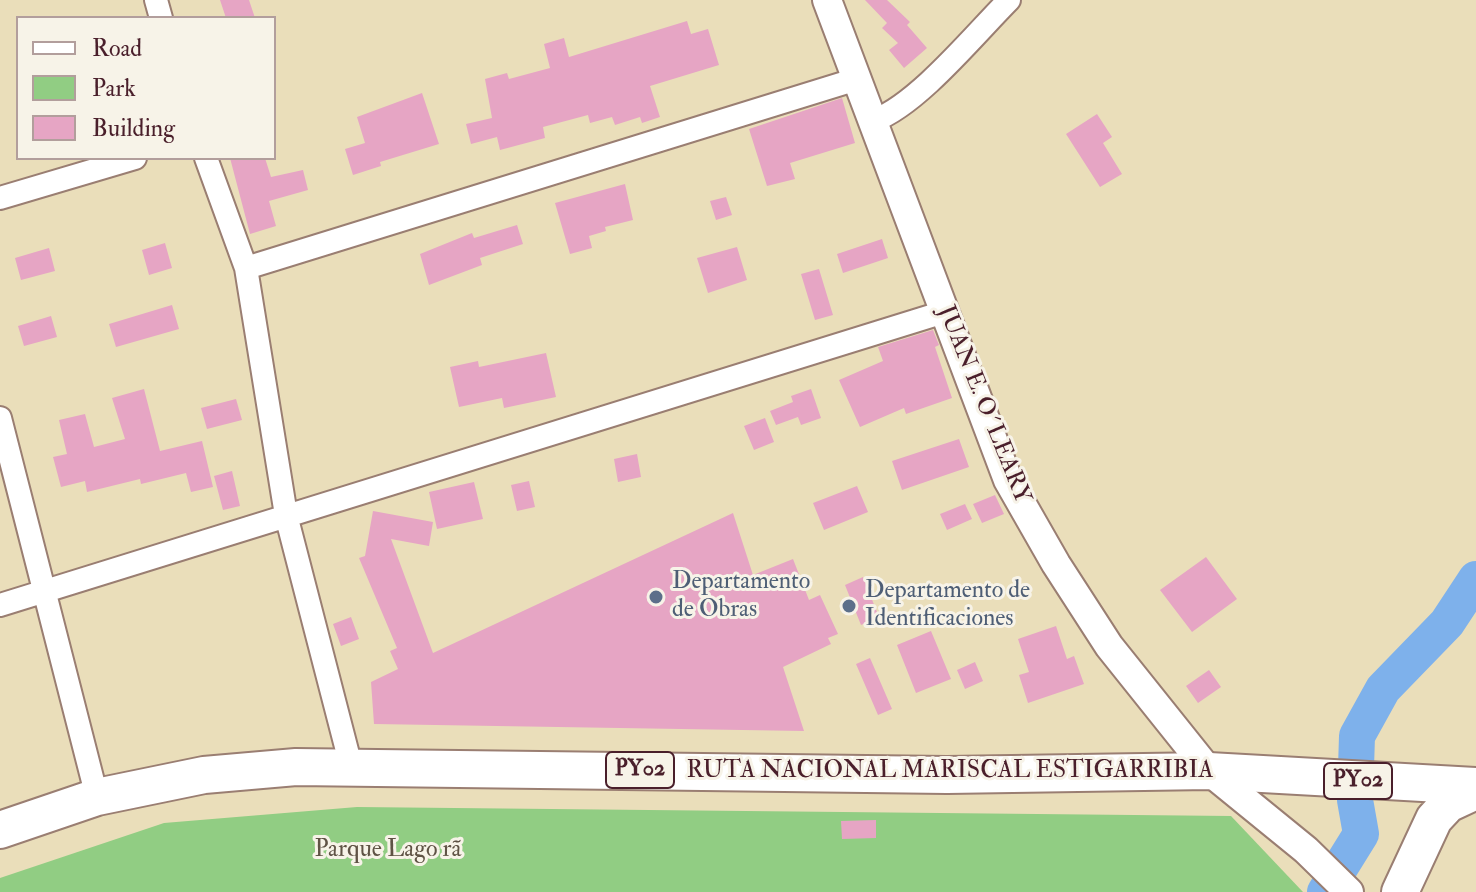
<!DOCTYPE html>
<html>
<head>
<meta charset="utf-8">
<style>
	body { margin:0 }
	#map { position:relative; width:1476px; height:892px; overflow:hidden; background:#eadeba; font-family:"IM FELL Double Pica",serif }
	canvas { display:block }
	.legend { position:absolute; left:16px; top:16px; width:260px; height:144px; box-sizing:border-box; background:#f7f3e8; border:2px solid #b29e9c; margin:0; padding:10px 14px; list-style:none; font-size:24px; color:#4a1f2b }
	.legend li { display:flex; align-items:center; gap:16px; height:40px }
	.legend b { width:40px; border:2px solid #b29e9c }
</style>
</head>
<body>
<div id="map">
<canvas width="1476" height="892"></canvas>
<ul class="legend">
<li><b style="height:10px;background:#fff"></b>Road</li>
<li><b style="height:22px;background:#91cd83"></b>Park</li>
<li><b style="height:22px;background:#e6a5c4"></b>Building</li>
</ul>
</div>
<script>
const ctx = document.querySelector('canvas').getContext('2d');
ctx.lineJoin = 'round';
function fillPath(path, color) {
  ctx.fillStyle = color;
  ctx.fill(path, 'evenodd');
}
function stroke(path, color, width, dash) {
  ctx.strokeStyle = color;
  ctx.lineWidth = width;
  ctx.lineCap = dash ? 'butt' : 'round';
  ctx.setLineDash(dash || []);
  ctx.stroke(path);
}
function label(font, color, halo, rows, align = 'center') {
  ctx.font = font + ' "IM FELL Double Pica",serif';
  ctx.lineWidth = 6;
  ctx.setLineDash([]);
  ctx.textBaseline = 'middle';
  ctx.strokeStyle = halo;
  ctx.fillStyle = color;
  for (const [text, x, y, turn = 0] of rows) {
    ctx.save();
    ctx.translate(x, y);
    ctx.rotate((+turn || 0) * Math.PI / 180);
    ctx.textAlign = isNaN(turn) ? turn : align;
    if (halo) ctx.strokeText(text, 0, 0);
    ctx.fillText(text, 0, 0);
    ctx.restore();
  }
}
fillPath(new Path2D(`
	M357,807l874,9 72,76h-1303v-14l164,-55z`), '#91cd83');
stroke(new Path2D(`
	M1325,892l36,-58 -6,-34 2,-64 26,-47 64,-66 29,-44`), '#7eb1eb', 36);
fillPath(new Path2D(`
	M220,0h29l6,18h-29z
	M865,0h22l23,22 -3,3 20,23 -23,20 -15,-18 9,-7 -16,-15 5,-5z
	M687,21l4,13 17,-5 11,36 -69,21 10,31 -18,6 -2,-6 -25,8 -3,-8 -22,6 -2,-8 -45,12 2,11 -45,12 -3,-13 -26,7 -5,-20 26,-6 -7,-39 22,-6 2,6 41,-11 -6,-24 20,-6 5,19z
	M422,93l17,51 -59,18 1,4 -28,9 -8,-26 20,-6 -8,-26z
	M842,98l13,45 -65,20 5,16 -28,7 -18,-57z
	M1097,114l15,23 -9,6 19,31 -22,13 -34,-53z
	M230,158h35l6,19 32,-7 5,20 -39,11 7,25 -26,8z
	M625,184l8,36 -28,7 1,4 -17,5 3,12 -22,6 -15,-51z
	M726,197l6,18 -16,5 -6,-19z
	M517,225l6,19 -43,14 2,7 -53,20 -9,-31 52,-21 2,5z
	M882,239l6,19 -45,15 -6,-19z
	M165,243l7,25 -23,7 -7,-25z
	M737,247l10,33 -39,13 -11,-35z
	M49,248l6,23 -34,9 -6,-22z
	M819,269l14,46 -18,5 -14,-46z
	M172,305l7,24 -63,18 -7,-23z
	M51,316l6,21 -33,9 -6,-20z
	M933,330l6,15 -4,2 17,51 -46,16 -2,-6 -44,19 -21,-47 44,-19 -5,-14z
	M546,353l10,44 -52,11 -2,-10 -43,9 -9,-40 28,-6 1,6z
	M144,389l16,62 42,-10 11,46 -22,5 -5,-19 -45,11 -1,-5 -53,13 -2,-11 -24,6 -8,-30 14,-3 -8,-34 26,-6 9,33 31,-8 -13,-41z
	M811,389l10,29 -20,7 -3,-8 -22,8 -6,-14 23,-9 -2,-6z
	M236,399l6,21 -35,9 -6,-21z
	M765,418l9,24 -20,8 -10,-24z
	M959,439l10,28 -67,23 -10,-29z
	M637,454l4,23 -23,5 -4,-23z
	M232,471l8,35 -17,4 -9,-34z
	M529,481l6,26 -18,4 -6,-26z
	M474,482l9,37 -46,10 -8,-37z
	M857,486l11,26 -44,18 -11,-27z
	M995,495l9,19 -22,9 -9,-19z
	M965,504l7,15 -25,11 -7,-16z
	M373,511l60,11 -4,24 -38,-7 42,114 300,-140 20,62 40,-16 16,41 11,-5 18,39 -10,4 3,6 -48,23 21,64 -430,-7 -3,-42 27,-13 -8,-18 7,-3 -38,-90 6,-2z
	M1206,557l31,42 -45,33 -32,-42z
	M863,577l16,40 -18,8 -16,-40z
	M351,617l8,22 -18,7 -8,-22z
	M1056,626l11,33 7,-3 10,28 -56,19 -9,-28 10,-3 -11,-33z
	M931,631l20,48 -35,14 -19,-48z
	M870,658l22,51 -14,6 -22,-51z
	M975,662l8,19 -18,8 -8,-19z
	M1209,670l12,17 -23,16 -12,-17z
	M876,820v18l-34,1 -1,-18z`), '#e6a5c4');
const minor = new Path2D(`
	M156,0l5,18
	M875,120c43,-16 100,-86 134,-120
	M206,158l40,110 40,247 65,251
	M0,198l135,-40
	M246,268l611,-189
	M0,418l97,379
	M0,605l944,-293`);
const tertiary = new Path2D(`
	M827,0l181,480 48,84 53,82 100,125 97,79 43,42`);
const primary = new Path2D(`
	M0,830l97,-33 107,-22 92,-8 651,8 262,-4 267,15
	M1400,892l34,-73 14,-15 28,-13`);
stroke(minor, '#9a7e72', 26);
stroke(tertiary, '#9a7e72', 32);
stroke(primary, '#9a7e72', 40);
stroke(minor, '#fff', 22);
stroke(tertiary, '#fff', 28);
stroke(primary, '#fff', 36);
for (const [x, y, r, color] of [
	[656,597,8,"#5c6f8a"],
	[849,606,8,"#5c6f8a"]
]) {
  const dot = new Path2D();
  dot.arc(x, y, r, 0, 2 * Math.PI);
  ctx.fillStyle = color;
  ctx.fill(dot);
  stroke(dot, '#f7f3e8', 3);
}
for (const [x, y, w] of [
	[640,770,68],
	[1358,781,68]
]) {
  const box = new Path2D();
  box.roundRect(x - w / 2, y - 18, w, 36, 6);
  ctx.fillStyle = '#f7f3e8';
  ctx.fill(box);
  stroke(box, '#4a1f2b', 2);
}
label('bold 22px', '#4a1f2b', null, [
	["PY02",640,770],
	["PY02",1358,781]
]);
label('24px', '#4a1f2b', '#f7f3e8', [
	["JUAN E. O´LEARY",983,405,68],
	["RUTA NACIONAL MARISCAL ESTIGARRIBIA",950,772]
]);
label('24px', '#4e5e75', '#f7f3e8', [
	["Departamento",672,583],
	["de Obras",672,611],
	["Departamento de",865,592],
	["Identificaciones",865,620]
], 'left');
label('24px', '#5f5345', '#f7f3e8', [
	["Parque Lago rã",388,851]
]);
</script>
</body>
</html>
